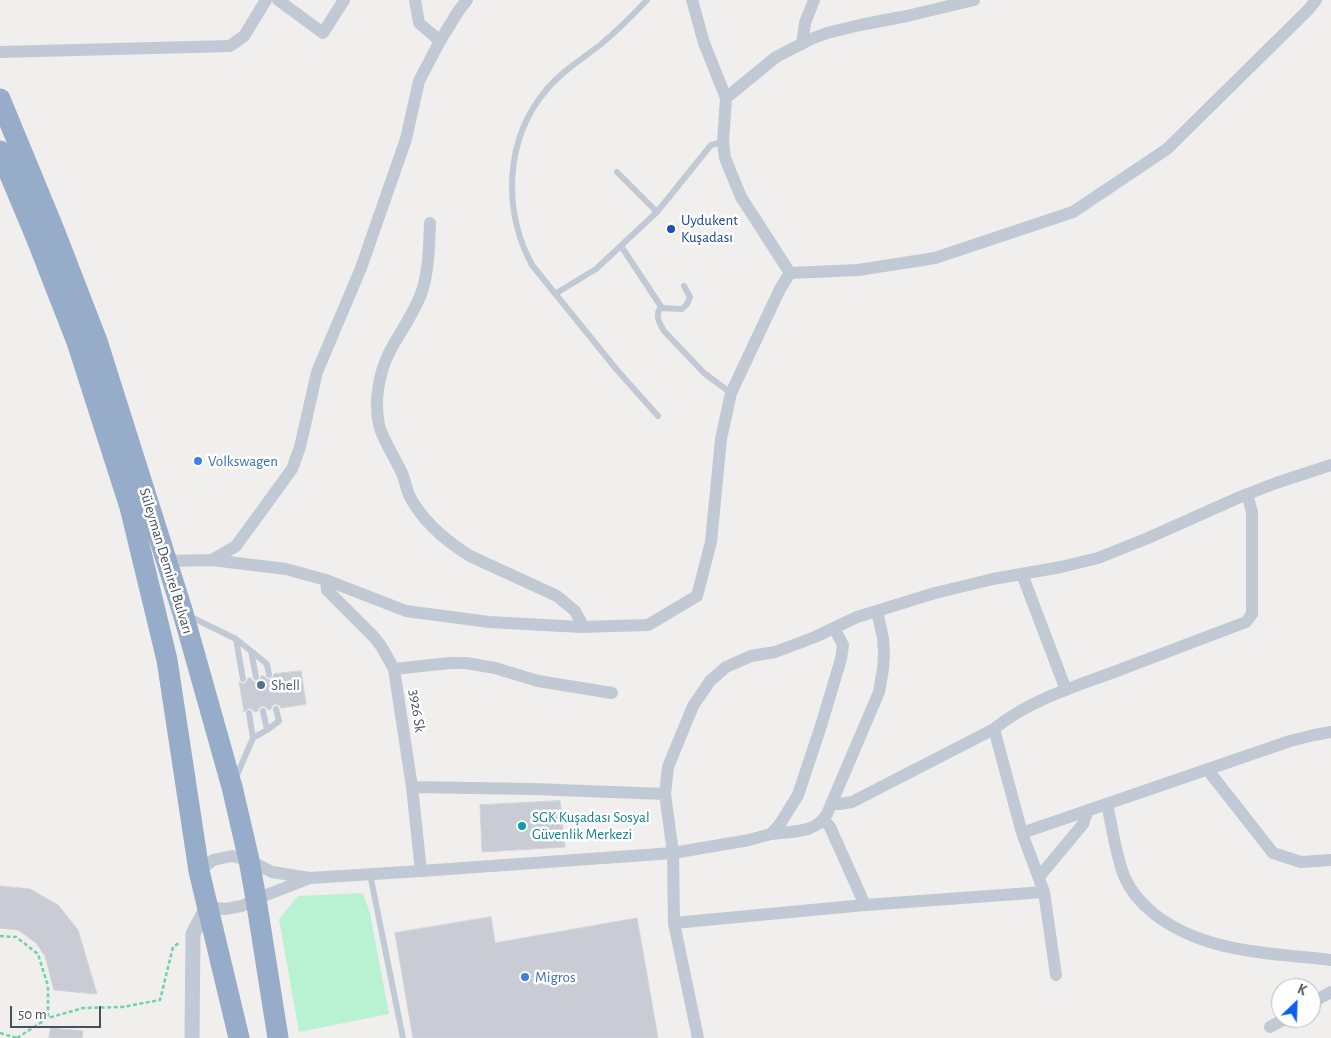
<!DOCTYPE html>
<html>
<head>
<meta charset="utf-8">
<style>
	body { margin:0 }
	#map { position:relative; width:1331px; height:1038px; overflow:hidden; background:#f1eeee; font-family:"Alegreya Sans",sans-serif }
	canvas { display:block }
	.north { position:absolute; left:1271px; top:978px; width:50px; height:50px; box-sizing:border-box; background:#fff; border:1px solid #b5b9be; border-radius:50%; rotate:24deg; font-size:14px; font-weight:700; line-height:20px; text-align:center; color:#45505d }
	.north::after { content:''; display:block; margin:auto; width:18px; height:22px; background:#0b61ed; clip-path:polygon(50% 0,100% 100%,50% 72%,0 100%) }
	.scale { position:absolute; left:10px; top:1006px; width:91px; height:22px; box-sizing:border-box; border:2px solid #45505d; border-top:0; padding-left:6px; font-size:15px; line-height:18px; white-space:nowrap; color:#45505d; -webkit-text-stroke:4px #fff; paint-order:stroke }
</style>
</head>
<body>
<div id="map">
<canvas width="1331" height="1038"></canvas>
<div class="north">K</div>
<div class="scale">50 m</div>
</div>
<script>
const ctx = document.querySelector('canvas').getContext('2d');
ctx.lineJoin = 'round';
function fillPath(path, color) {
  ctx.fillStyle = color;
  ctx.fill(path, 'evenodd');
}
function stroke(path, color, width, dash) {
  ctx.strokeStyle = color;
  ctx.lineWidth = width;
  ctx.lineCap = dash ? 'butt' : 'round';
  ctx.setLineDash(dash || []);
  ctx.stroke(path);
}
function label(font, color, halo, rows, align = 'center') {
  ctx.font = font + ' "Alegreya Sans",sans-serif';
  ctx.lineWidth = 5;
  ctx.setLineDash([]);
  ctx.textBaseline = 'middle';
  ctx.strokeStyle = halo;
  ctx.fillStyle = color;
  for (const [text, x, y, turn = 0] of rows) {
    ctx.save();
    ctx.translate(x, y);
    ctx.rotate((+turn || 0) * Math.PI / 180);
    ctx.textAlign = isNaN(turn) ? turn : align;
    if (halo) ctx.strokeText(text, 0, 0);
    ctx.fillText(text, 0, 0);
    ctx.restore();
  }
}
fillPath(new Path2D(`
	M363,893l7,20 19,101 -90,18 -20,-113 19,-23z`), '#b8f2d2');
const building = new Path2D(`
	M301,671l5,33 -25,4 -2,-3 -4,-1 -3,2 -1,3 -3,1 -2,-3 -4,-1 -3,2 -1,3 -4,1 -1,-2 -4,-2 -5,4 -5,-30 5,2 3,-3 1,-3h3l3,4h3l3,-3 1,-3h3l3,3 3,1 3,-3 1,-3z
	M560,801l5,46 -83,5 -2,-47z
	M0,886l30,3 28,16 20,25 19,64 -43,-4 -9,-34 -9,-13 -18,-13 -18,-2z
	M491,917l4,26 142,-25 21,120h-245l-18,-105z
	M51,1028l32,3 -1,7h-33z`);
fillPath(building, '#c9ccd4');
stroke(building, '#d1d3da', 1);
stroke(new Path2D(`
	M0,936l16,1 22,17 10,32v32
	M0,1033l17,5
	M17,1038l31,-20 35,-10 39,-1 38,-7 13,-53 6,-4`), '#6ed3a7', 2.5, [4, 2.5]);
stroke(new Path2D(`
	M647,0c-15,16 -30,31 -47,45 -18,14 -38,26 -53,44 -42,49 -45,120 -15,176l85,105 41,46
	M617,172l40,40
	M621,246l41,62
	M684,286l6,11 -3,7 -5,5 -22,-1c-5,8 0,16 4,23l40,42 27,20
	M555,294l41,-25 61,-57 54,-67 12,-3
	M189,616l47,23 15,12 5,26
	M236,639l7,40
	M251,651l16,13 2,11
	M263,711l4,19
	M249,713l4,25
	M236,777l17,-39 14,-8 12,-9 -3,-12
	M370,874l33,164`), '#c0c9d4', 6);
stroke(new Path2D(`
	M278,0l45,33 21,-33
	M415,0l4,23 21,18
	M692,0l12,43 22,55 -3,44 2,16 16,39 49,76
	M802,44l3,-21 9,-23
	M0,52l230,-6 14,-10 22,-36
	M726,98l50,-41 35,-18 16,-6 33,-8 47,-9 67,-16
	M430,223c-1,24 -1,48 -9,71 -8,21 -21,38 -31,57 -11,21 -16,50 -11,74 4,15 16,33 23,48 3,7 4,15 7,22 13,26 37,46 61,61l87,40 18,15 6,11v5
	M790,273l68,-3 77,-12 138,-46 94,-63 141,-139 8,-10
	M212,560l74,9 40,11 80,31 83,11 92,5 67,-2 49,-29 14,-54 10,-103 10,-46 49,-104 10,-16
	M166,561l46,-1 24,-14 56,-77 8,-22 17,-75 44,-104 45,-129 13,-58 21,-40 19,-31 8,-10
	M1022,574l44,116
	M326,580l1,10 47,47 7,9 13,23 18,118 9,84
	M394,669l56,-6h16l29,5 43,13 74,12
	M994,729l28,104 22,59 12,83
	M1207,769l66,84 28,9 30,-2
	M412,787l121,2 132,5
	M831,804h8l13,-2 142,-73c34,-28 79,-42 120,-57 44,-17 88,-33 132,-50l6,-8v-102l-5,-18
	M1107,804c5,22 9,54 18,74 6,14 16,25 28,35 50,40 117,40 178,47
	M823,819l7,8 35,78
	M1022,833l268,-92 24,-6 17,-3
	M771,834c21,-3 44,0 56,-20l52,-122 4,-23 1,-15 -1,-16 -6,-27
	M199,871l14,-11 19,-4 17,4 23,12 38,6 111,-7 252,-18 76,-13 22,-6 9,-10 18,-29 22,-66 21,-70 2,-14 -9,-17
	M1039,877l44,-53 5,-14
	M207,907l18,2 17,-3 14,-7 54,-21
	M674,923l191,-18 179,-13
	M1311,1003l20,-11
	M1270,1027l16,-9
	M698,1038l-24,-115 -1,-70 -8,-59 3,-27 25,-61 17,-25 16,-14 25,-11 24,-4 40,-15 42,-20 78,-24 58,-14 68,-12 37,-9 50,-20 92,-41 36,-14 55,-18`), '#c0c9d4', 12);
stroke(new Path2D(`
	M192,1038l1,-104 14,-27`), '#c0c9d4', 15);
stroke(new Path2D(`
	M0,99l54,131 43,111 86,272 49,174 17,73 7,39 22,139
	M0,151l36,86 41,105 53,165 37,153 32,211 40,167`), '#96acc8', 21);
for (const [x, y, r, color] of [
	[671,229,5,"#1a4fb4"],
	[198,461,5,"#3f7fe0"],
	[261,685,5,"#5c6f8a"],
	[522,826,5,"#0f9aa8"],
	[525,977,5,"#3f7fe0"]
]) {
  const dot = new Path2D();
  dot.arc(x, y, r, 0, 2 * Math.PI);
  ctx.fillStyle = color;
  ctx.fill(dot);
  stroke(dot, '#fff', 2);
}
label('15px', '#164399', '#fff', [
	["Uydukent",681,220],
	["Kuşadası",681,237]
], 'left');
label('15px', '#366cbe', '#fff', [
	["Volkswagen",208,461],
	["Migros",535,977]
], 'left');
label('15px', '#45505d', '#fff', [
	["Süleyman Demirel Bulvarı",166,561,73],
	["3926 Sk",417,711,82]
]);
label('15px', '#4e5e75', '#fff', [
	["Shell",271,685]
], 'left');
label('15px', '#0d838f', '#fff', [
	["SGK Kuşadası Sosyal",532,817],
	["Güvenlik Merkezi",532,834]
], 'left');
</script>
</body>
</html>
